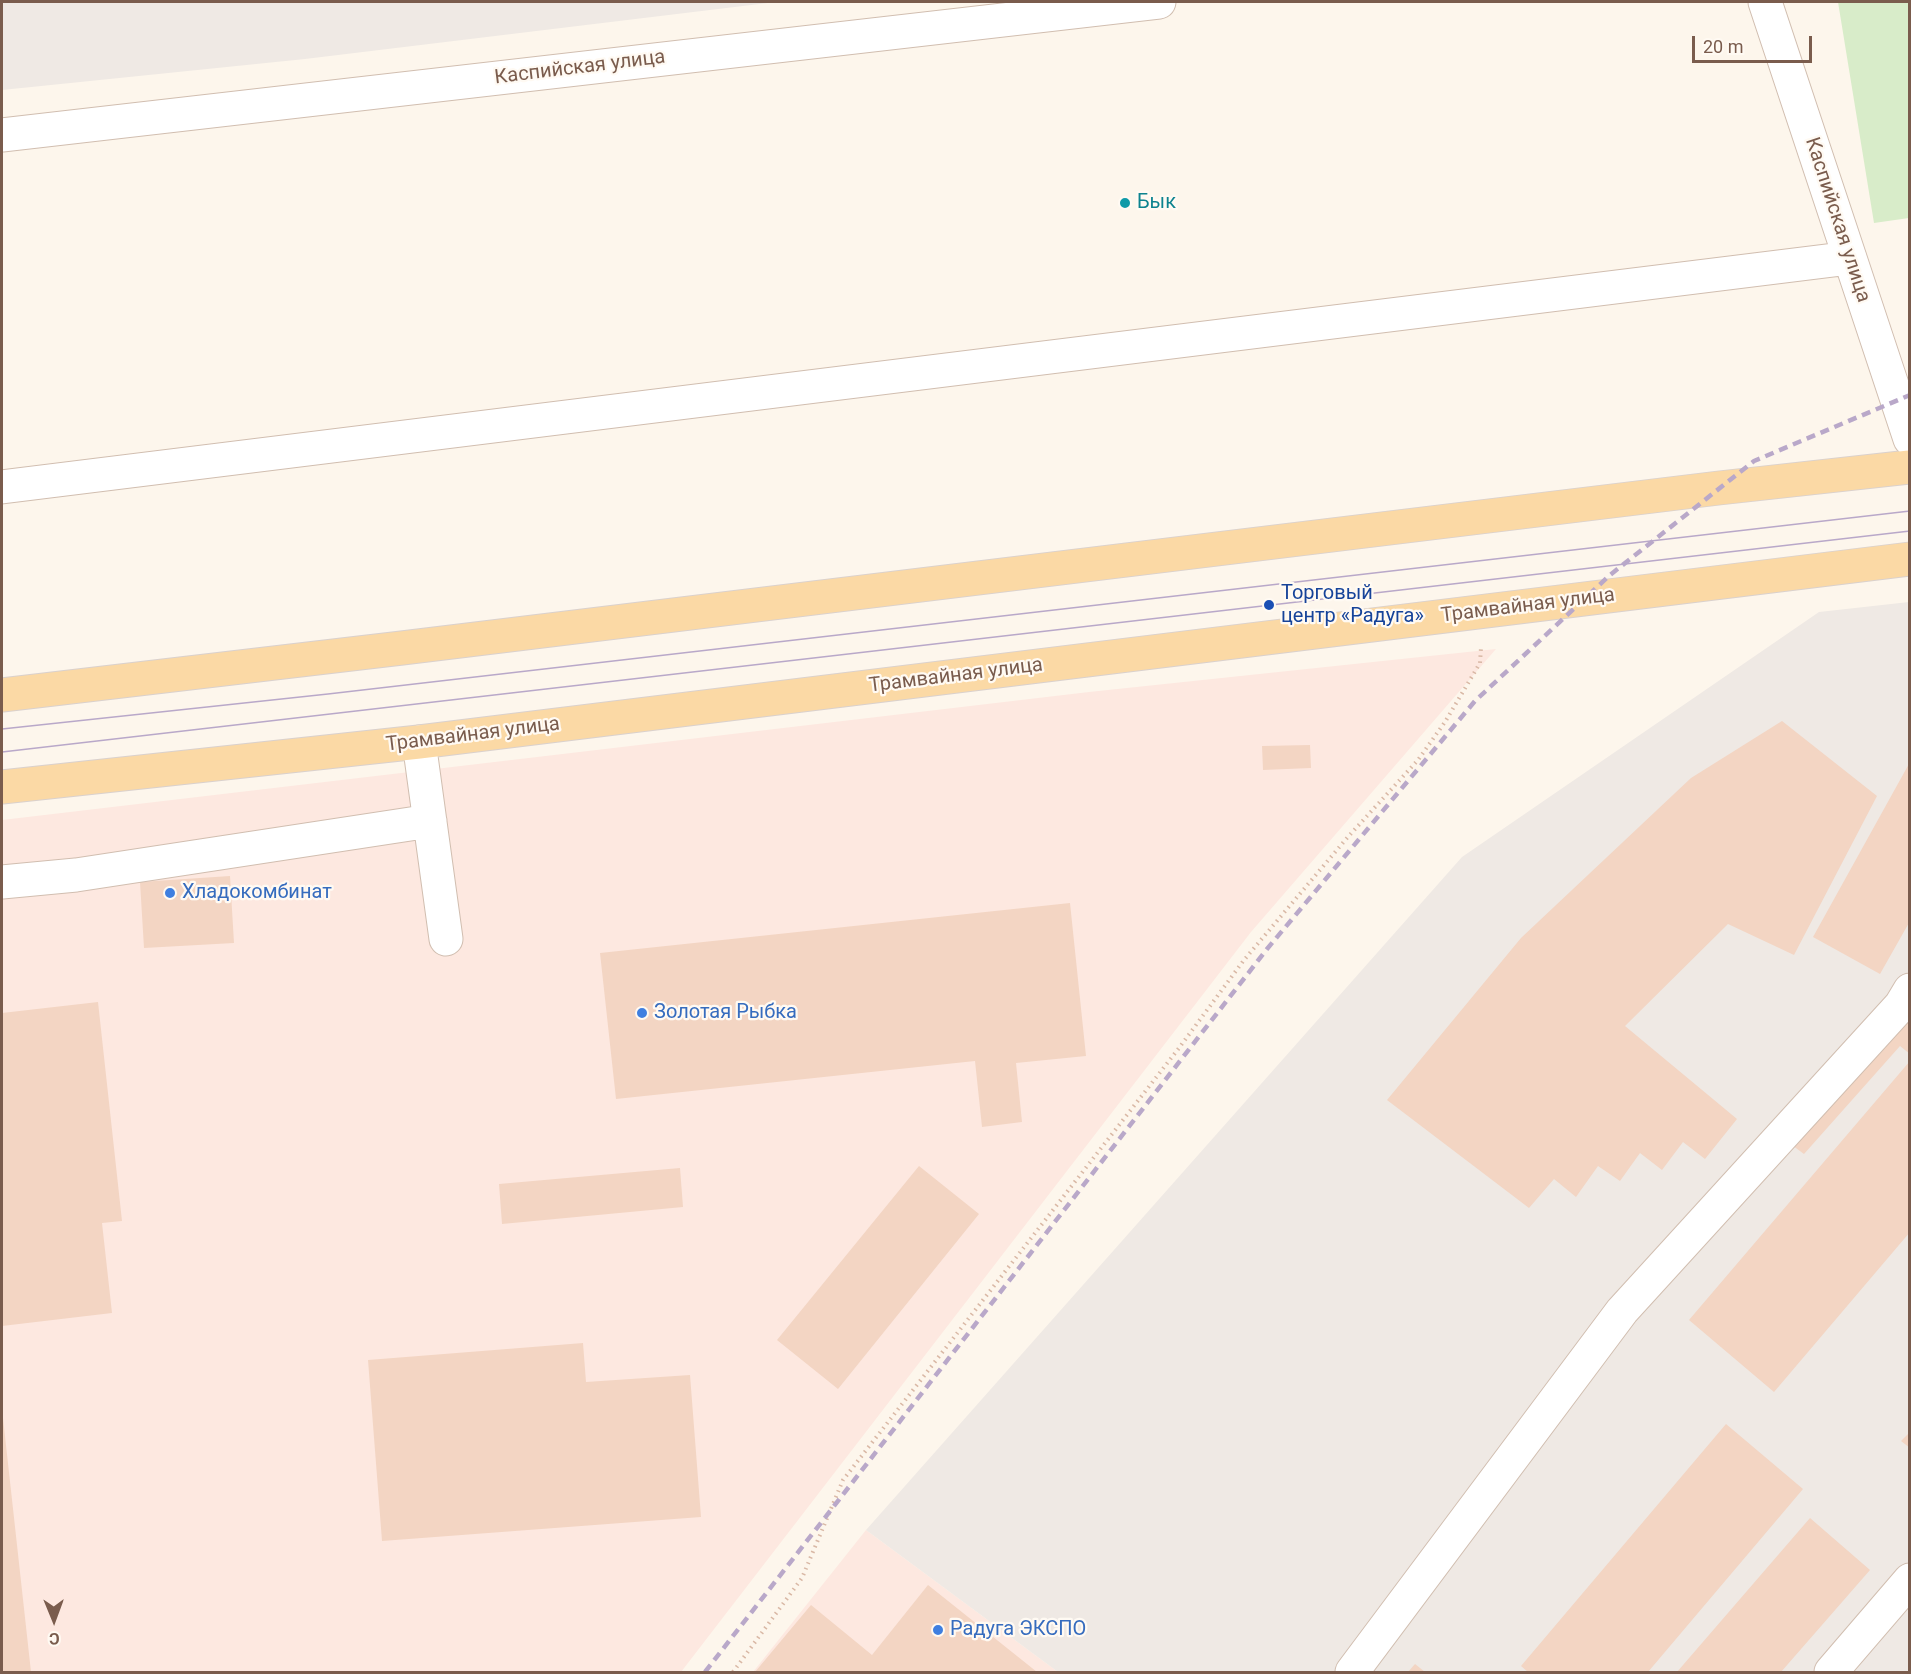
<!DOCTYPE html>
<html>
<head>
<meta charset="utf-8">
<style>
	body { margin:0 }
	#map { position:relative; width:1911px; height:1674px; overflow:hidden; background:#fdf6ec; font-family:Roboto,sans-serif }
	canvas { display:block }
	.frame { position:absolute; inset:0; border:3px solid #7a5c4d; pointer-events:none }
	.north { position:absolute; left:24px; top:1590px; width:60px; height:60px; -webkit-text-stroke:4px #fffaf3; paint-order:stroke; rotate:179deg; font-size:16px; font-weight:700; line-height:24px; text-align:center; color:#7a5c4d }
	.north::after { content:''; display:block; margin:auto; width:21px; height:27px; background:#7a5c4d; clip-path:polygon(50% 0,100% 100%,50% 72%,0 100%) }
	.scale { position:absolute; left:1692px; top:36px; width:120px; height:27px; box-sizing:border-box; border:3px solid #7a5c4d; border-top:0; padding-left:8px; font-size:18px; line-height:21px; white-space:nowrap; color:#7a5c4d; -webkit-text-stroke:4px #fffaf3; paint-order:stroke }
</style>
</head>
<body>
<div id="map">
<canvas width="1911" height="1674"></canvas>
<div class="frame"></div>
<div class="north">С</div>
<div class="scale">20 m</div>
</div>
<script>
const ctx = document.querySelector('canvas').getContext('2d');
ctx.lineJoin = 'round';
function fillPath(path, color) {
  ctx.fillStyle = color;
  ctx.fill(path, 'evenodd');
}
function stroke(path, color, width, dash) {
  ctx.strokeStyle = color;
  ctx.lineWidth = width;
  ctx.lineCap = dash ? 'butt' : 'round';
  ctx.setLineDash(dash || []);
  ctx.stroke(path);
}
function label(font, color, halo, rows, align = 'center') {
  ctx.font = font + ' Roboto,sans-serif';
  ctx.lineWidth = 4.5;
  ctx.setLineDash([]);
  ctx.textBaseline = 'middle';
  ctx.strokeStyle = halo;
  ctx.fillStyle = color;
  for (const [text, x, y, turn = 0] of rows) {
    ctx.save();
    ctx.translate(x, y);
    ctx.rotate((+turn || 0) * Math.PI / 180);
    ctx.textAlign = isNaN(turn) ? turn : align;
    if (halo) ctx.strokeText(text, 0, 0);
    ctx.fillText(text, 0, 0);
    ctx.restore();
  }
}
fillPath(new Path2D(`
	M1496,649l-245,283 -570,740h-679v-852l1087,-128z
	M866,1530l192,142h-305z`), '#fde8e0');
fillPath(new Path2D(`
	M2,2h774l-471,57 -303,31z
	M1909,602v1070h-851l-192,-142 596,-673 357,-245z`), '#efe9e4');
fillPath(new Path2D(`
	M1838,2h71v216l-35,5z`), '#d8ecc9');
fillPath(new Path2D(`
	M1782,721l95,75 -83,159 -66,-31 -103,102 112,93 -32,40 -22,-17 -21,28 -22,-17 -20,28 -22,-15 -22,31 -22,-18 -25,29 -142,-108 134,-162 170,-160z
	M1310,745l1,23 -48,2 -1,-24z
	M1910,762v159l-30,53 -67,-37z
	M230,876l4,67 -90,5 -4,-66z
	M1070,903l16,153 -70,7 6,59 -40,5 -7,-66 -359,38 -16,-146z
	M98,1002l24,219 -20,2 10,90 -110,13v-313z
	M1910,1014v40l-10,-8 -96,108 -23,-17z
	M1910,1061v171l-136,160 -85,-72z
	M919,1166l60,48 -141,175 -61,-49z
	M680,1168l3,39 -181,17 -3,-40z
	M583,1343l3,39 104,-7 11,142 -319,24 -14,-181z
	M2,1418h1l28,254h-29z
	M1726,1424l77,65 -155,183h-120l-7,-6z
	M1910,1432v16l-9,-7z
	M1810,1518l60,52 -89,102h-104z
	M928,1585l109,87h-282l56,-67 61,50z
	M1415,1664l10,8h-17z`), '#f3d5c3');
const minor = new Path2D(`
	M1765,2l145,437
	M2,135l1157,-133
	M2,487l1848,-229
	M419,742l27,197
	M2,882l74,-7 354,-54
	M1352,1672l270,-361 279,-306 9,-15
	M1831,1672l79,-92`);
const major = new Path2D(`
	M2,695l400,-47 1317,-160 191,-21
	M2,787l417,-45 1491,-183`);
stroke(minor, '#d1beb0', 35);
stroke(major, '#dad1cd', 35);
stroke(new Path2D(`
	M733,1672l69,-94 41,-98 336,-432 65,-88 103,-122 71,-78 27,-38 35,-59 1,-15`), '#d9b8a5', 4, [1.5, 4.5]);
stroke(minor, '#fff', 33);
stroke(major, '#fbd9a5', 33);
stroke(new Path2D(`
	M2,729l326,-35 1582,-183
	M2,752c636,-70 1271,-150 1908,-221`), '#b9a8c9', 1.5);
stroke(new Path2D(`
	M705,1672l562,-723 208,-248 135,-126 144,-114 156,-66`), '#b9a8c9', 4.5, [9, 6]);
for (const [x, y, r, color] of [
	[1125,203,6,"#0f9aa8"],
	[1269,605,6,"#1a4fb4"],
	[170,893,6,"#3f7fe0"],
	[642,1013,6,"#3f7fe0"],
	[938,1630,6,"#3f7fe0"]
]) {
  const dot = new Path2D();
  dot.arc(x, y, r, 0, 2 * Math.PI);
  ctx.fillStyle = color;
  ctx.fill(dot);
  stroke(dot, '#fffaf3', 2);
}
label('20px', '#7a5c4d', '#fffaf3', [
	["Каспийская улица",580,68,-7],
	["Каспийская улица",1837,220,72],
	["Трамвайная улица",1528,606,-7],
	["Трамвайная улица",956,676,-7],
	["Трамвайная улица",473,735,-7]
]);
label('20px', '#0d838f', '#fffaf3', [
	["Бык",1137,203]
], 'left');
label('20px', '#164399', '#fffaf3', [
	["Торговый",1281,594],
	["центр «Радуга»",1281,617]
], 'left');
label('20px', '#366cbe', '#fffaf3', [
	["Хладокомбинат",182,893],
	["Золотая Рыбка",654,1013],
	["Радуга ЭКСПО",950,1630]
], 'left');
</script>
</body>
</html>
